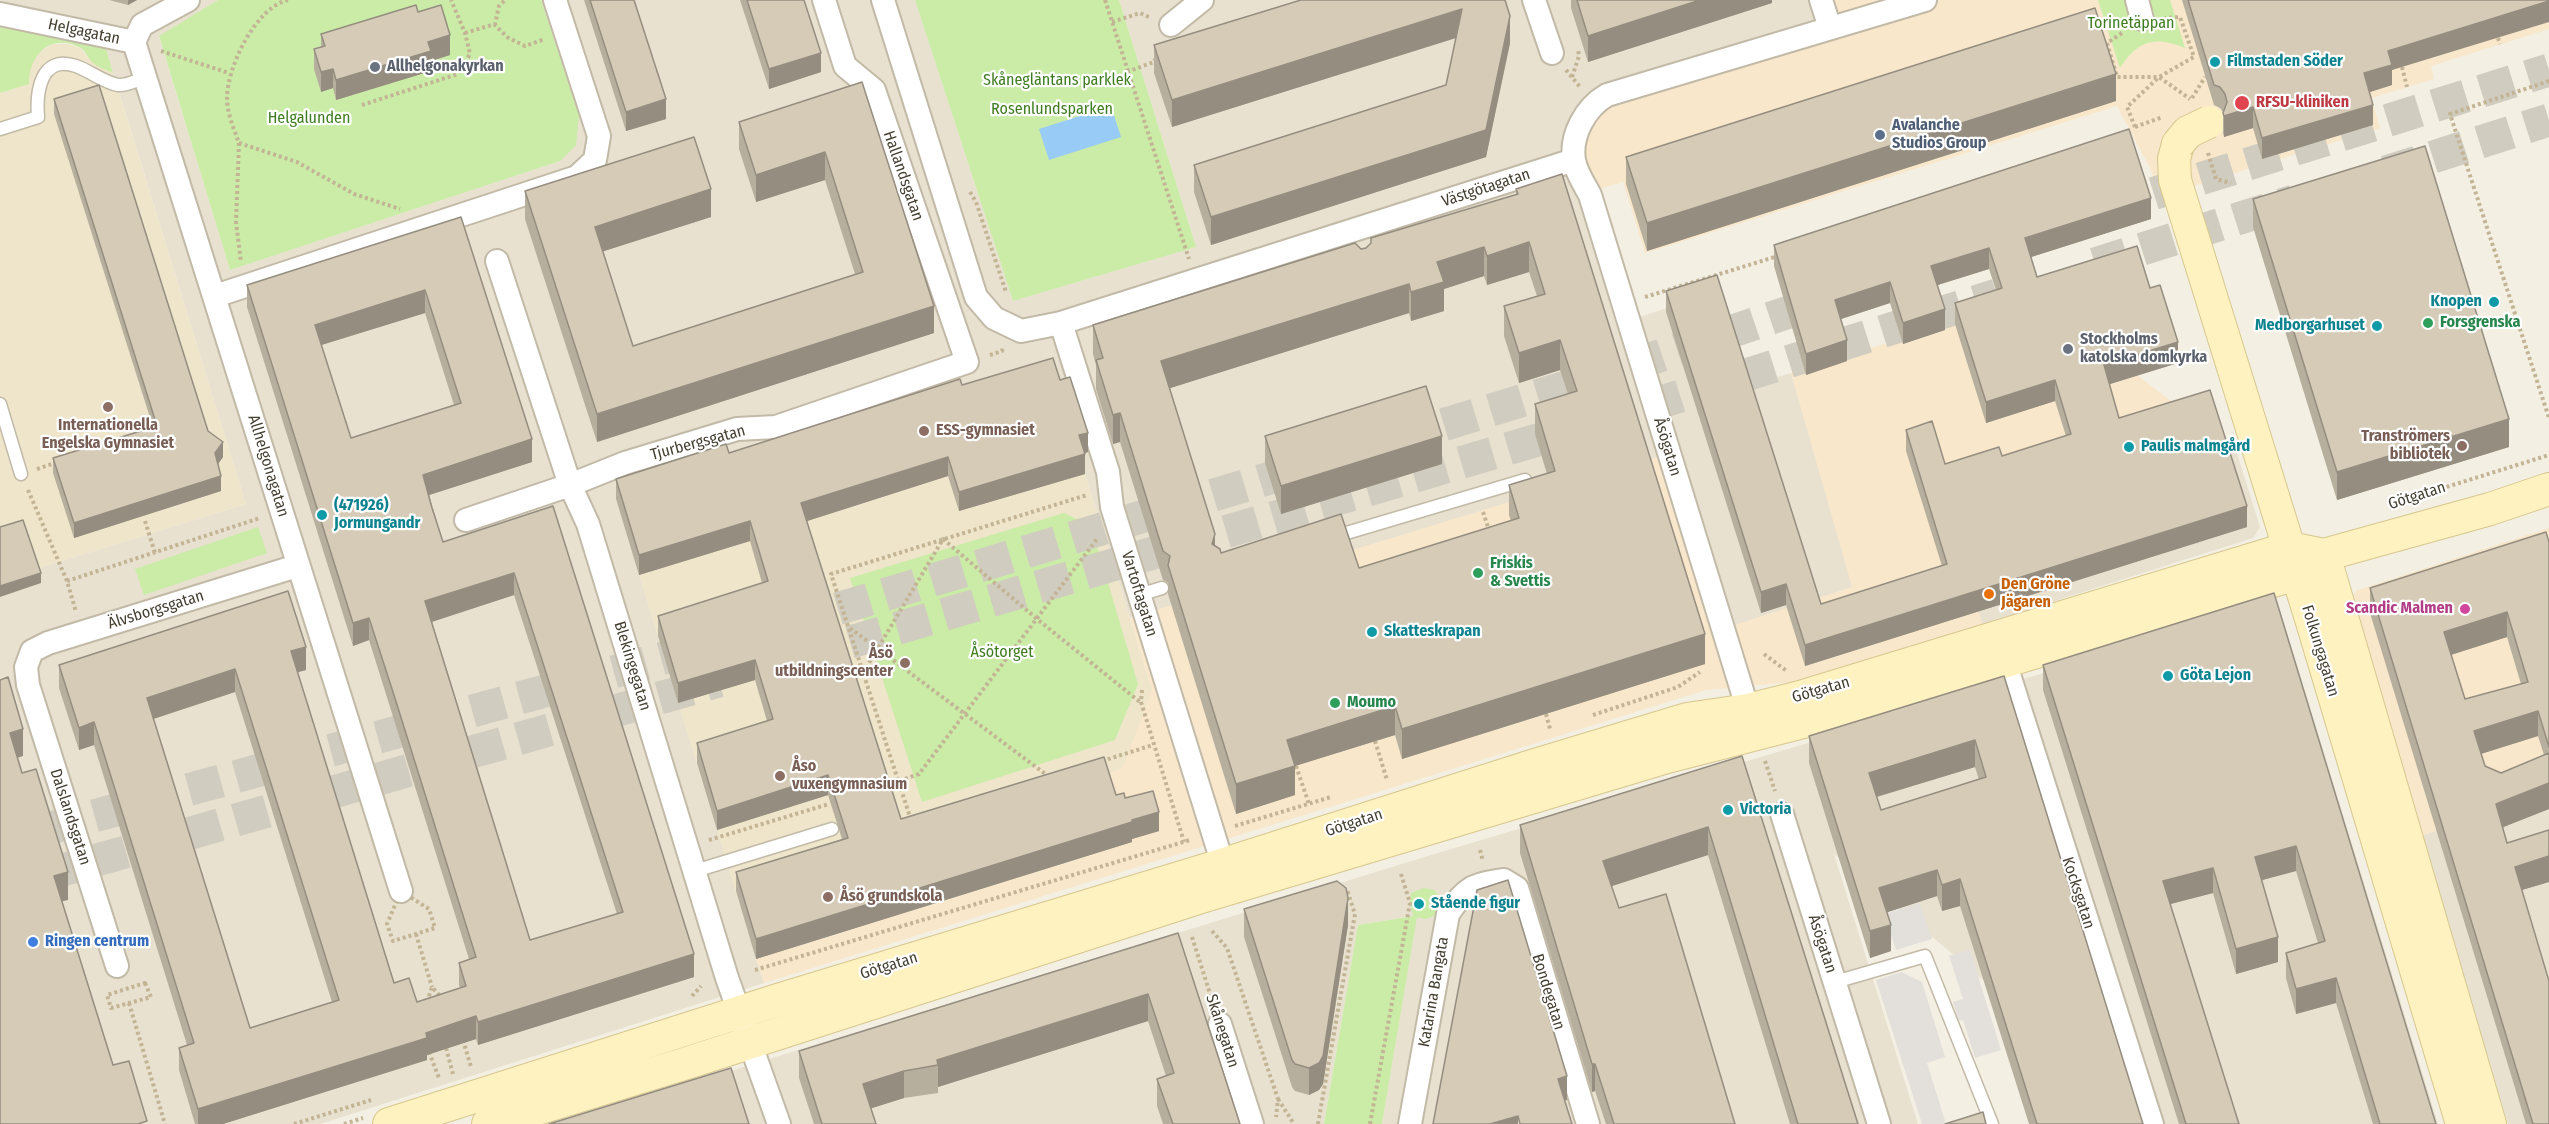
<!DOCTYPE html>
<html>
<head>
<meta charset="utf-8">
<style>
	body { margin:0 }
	canvas { display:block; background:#f3efe2 }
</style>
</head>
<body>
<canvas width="2549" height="1124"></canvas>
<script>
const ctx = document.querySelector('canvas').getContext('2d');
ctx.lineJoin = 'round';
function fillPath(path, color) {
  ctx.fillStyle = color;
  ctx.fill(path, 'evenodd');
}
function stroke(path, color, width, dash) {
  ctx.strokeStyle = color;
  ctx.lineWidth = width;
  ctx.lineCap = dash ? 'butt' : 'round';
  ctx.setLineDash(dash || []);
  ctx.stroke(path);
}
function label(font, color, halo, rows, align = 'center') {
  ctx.font = font + ' "Fira Sans Condensed",sans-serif';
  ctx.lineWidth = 4.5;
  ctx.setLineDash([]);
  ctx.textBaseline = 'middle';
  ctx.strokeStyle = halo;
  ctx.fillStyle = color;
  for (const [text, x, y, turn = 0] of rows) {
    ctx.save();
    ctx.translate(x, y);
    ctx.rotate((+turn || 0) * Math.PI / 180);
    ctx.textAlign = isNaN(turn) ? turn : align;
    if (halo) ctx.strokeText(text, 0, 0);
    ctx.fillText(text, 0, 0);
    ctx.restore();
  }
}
fillPath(new Path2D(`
	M0,0h218l-59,37 71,233 330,-109 19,-46 -38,-115h374l98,301 183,-54 -77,-247h700l8,27 -248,94 54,198 87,-28 30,94 41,-12 62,214 -130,42 -54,-175 -539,164 -51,-163 -463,44 148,484 -444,141h-320v-528l36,-27 210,-65 -141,-458 -105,-24z
	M2236,450l24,77 -7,11 -271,86 -23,-87z
	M2266,607l15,6 157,511h-284l-320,-270 84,270h-536l35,-209 -59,10 -34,199h-766l873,-269z
	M2549,794v330h-41l-88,-288z`), '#e8e1d0');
fillPath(new Path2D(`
	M1819,0h730v29l-118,37 3,13 -63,19 9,30 -222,69 -7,-27 -34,-64 -472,147 -22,-71 -33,10 -11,-71 12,-18 236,-76z
	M2060,289l12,37 164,124 -277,86 23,88 -180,57 -96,9 -942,293 -8,-24 376,-117 -28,-66 48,-86 -22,-72 540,-165 53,176 129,-42 -61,-214z
	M2549,528v266l-129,42 -70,-228 5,-17z`), '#f8e7cb');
fillPath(new Path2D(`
	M54,44h14l12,4 12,14 21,11 133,431 -210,65 -36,27v-503l29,-9 -1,-13 5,-11 9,-10z
	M1079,455l73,235 -29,77 -19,9 20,36 8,30 -376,117 -140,-460z`), '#eee5cb');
fillPath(new Path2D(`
	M218,0h323l38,115 -3,30 -16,16 -330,109 -71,-234z
	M915,0h204l77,247 -183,54z
	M2098,0h72l15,48c-30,-12 -47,-8 -65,20z
	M0,22l105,23 8,28c-6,-3 -16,-6 -21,-11 -5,-5 -6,-11 -13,-15 -28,-14 -51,8 -50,37l-29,9z
	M1064,513l27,13 47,158 -23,56 -193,62 -72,-224z
	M258,527l9,26 -123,42 -9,-26z
	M1424,888l11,2 6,10 -4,15 -12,4 -8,-2 -35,207h-58l34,-199 55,-9 -3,-13 1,-10z`), '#caeca7');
fillPath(new Path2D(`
	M1920,903l12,36 -36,11 -12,-36z
	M1970,950l31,100 -26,8 -12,-38 -4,1 -6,-19 10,-3 -14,-43z
	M1902,972l20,10 23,75 -18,6 19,61h-24l-46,-144z`), '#e3e0dc');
fillPath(new Path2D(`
	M1111,106l10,31 -72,23 -10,-31z`), '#98ccf7');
stroke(new Path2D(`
	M2386,172l163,-52
	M2107,208l442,-138
	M2095,264l199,-63
	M1397,439l189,-58 244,-83
	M791,623l522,-158
	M803,656l796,-234 398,-127
	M0,842l707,-196
	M0,888l719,-207`), '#d0ccbf', 33, [33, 16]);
const lane = new Path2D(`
	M0,129l38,-12c-2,-24 2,-63 38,-51 14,5 27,16 42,19 8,1 19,-5 27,-7
	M0,404l21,70
	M1333,537l192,-57
	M1139,595l23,-7
	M695,871l137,-42
	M1835,982l90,-26 67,168`);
const street = new Path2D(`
	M883,0l93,297 18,21 27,13 40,-8 513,-163
	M1534,0l18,53
	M1821,0l9,28
	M2137,0l5,19
	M0,14l134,28
	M1171,25l31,-25
	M134,42l267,849
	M134,42l8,-17 46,-25
	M497,261l73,224 18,39 139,454 52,146
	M215,296l362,-119 18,-17 4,-24 -44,-136
	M1061,323l47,149 4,35 111,358
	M466,520l104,-35 55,-22 112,-34 39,-2 191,-65 -93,-272 -29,-24 -21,-66
	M2005,662l147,462
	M1752,723l-162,-528c-6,-11 -14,-23 -16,-35 -4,-25 12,-53 33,-65l318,-95
	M1782,814l97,310
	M117,966l-89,-281 -2,-18 6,-16 16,-8 249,-77
	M1220,1024l32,100
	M1410,1124l38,-210c17,-26 25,-30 56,-34l13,8 71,236`);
const secondary = new Path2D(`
	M2178,144l-4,15 1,21 137,442 150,502
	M2324,555l166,569
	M389,1124l392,-125 437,-133 317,-101 152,-46 61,-9 52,-13 489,-149 35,7
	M488,1124l199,-61 514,-166 466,-140 140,-36 419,-126 71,-21 27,-19 166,-46 59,-20`);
stroke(lane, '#c2baa7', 15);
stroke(street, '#c2baa7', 26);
stroke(secondary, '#d7c78d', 34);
stroke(new Path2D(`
	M288,0c-32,7 -61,67 -61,98 0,15 7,31 12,45l58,19 57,32 46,15
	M1105,0l84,259
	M1112,22l28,-9 11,5
	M494,24l13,13 18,9 20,-7
	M465,33l30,-9 4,-18 6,-6
	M2122,33l-15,10 10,34h42l31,22
	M2498,38l2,6
	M161,51l68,22
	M2402,67l5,20
	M1566,70l14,17
	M1127,72l27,-10 1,-3
	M1572,77l7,-21 -1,-7
	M2549,81l-99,33 99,304
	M362,105l96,-31 12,-20 -5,-21 -14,-33
	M2135,127l-8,-20 32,-30 35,-20 -14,-40 -15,1
	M239,143l-3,79 5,40
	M2208,153l8,26 15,4
	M970,192l6,10 30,90
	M1645,297l133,-41
	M990,355l12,-4 1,-4
	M37,469l21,-7
	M28,490l39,91 9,31
	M2395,503l154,-48
	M1483,512l6,18
	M145,521l10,32
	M67,581l193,-63
	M850,628l198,148
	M1764,654l24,18
	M863,673l80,-134 94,80 103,83
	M1142,690l-1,12 43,140
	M1546,714l4,15
	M1593,715l85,-28 22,-15
	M1375,741l12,39
	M1102,761l51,-16
	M1765,761l10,30
	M1296,766l13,38
	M888,785l31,-11 178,-235
	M911,820l-80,-246 256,-79
	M1235,826l96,-29
	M709,840l120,-36
	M1480,850l3,11
	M401,891l28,18 6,19 -42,13 -6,-17z
	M1212,931l15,17 51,151 -2,18
	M416,934l16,53
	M1192,937l21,66
	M755,970l435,-130
	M145,983l6,14 -40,11 -4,-13z
	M692,996l9,-10
	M427,1002l5,-15 9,10
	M129,1003l36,121
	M463,1040l8,27
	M446,1048l7,26
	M429,1052l10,26
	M1278,1099l16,25
	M294,1124l77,-24
	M344,1124l19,-6
	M1318,1124l37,-210 -8,-24
	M1370,1124l40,-221 -9,-29`), '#c2b494', 4, [3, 3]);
stroke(lane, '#fff', 12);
stroke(street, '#fff', 22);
stroke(secondary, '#fff2c1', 32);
const secondaryBridge = new Path2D(`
	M2178,144l10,-12 21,-10`);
stroke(secondaryBridge, '#d7c78d', 34, []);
stroke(new Path2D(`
	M2192,98l13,-21
	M2135,127l28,-10`), '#c2b494', 4, [3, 3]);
stroke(secondaryBridge, '#fff2c1', 32);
fillPath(new Path2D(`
	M109,0h28l-9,5z
	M584,0h50l32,119 -40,12z
	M740,0h64l17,72 -52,17z
	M1301,0l209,43 -24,114 -275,88 -17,-53v-27l252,-80 10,-47 -284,89 -18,-54v-28z
	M1571,0h201v3l-184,59 -17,-54z
	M2182,0h367l-157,70v15l-23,7 4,33 -111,34 -9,-31 -29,9 -1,-4v-21l-3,-4 -6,-3z
	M418,12l32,43 -19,6v10l-95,29 -3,-12 -12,4 -7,-23v-20l7,-2v-13z
	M862,82l72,251 -337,109 -72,-223v-28l186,26 -108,34 30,95 222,-72 -30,-94 -69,22 -17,-53v-27z
	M54,99l154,332 15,26 -5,7 3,27 -147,47 -21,-65v-15l100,-31 -99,-313z
	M2116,101l-469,150 -21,-67v-27z
	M1516,189l189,475 -303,95 -7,-24 -100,31v29l-59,19 -68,-220v-11l-5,-3 -43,-138 -7,2 -17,-55v-24l-3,-11v-29l268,-76 5,-1 150,-53zM1529,272l8,24 -33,10v30l15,47 41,-13 8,24 -33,10v30l12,40 -38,11v30l2,6 -152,47 -138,-15 -6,-7 -45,-158 239,-75 2,8 33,-10v-22l40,-13 3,9z
	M2253,199l256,248 -172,53 -84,-273z
	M461,217l71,245 -103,33 14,47 110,-36 141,471 -216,68 -2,-6 -49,16v5l-204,64h-28l-16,-54v-22l8,-3 -93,-300 -15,5 -20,-62v-23l247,5 -9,2 97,311 23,19 43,-14 -1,-3v-22l10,-4 -100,-319 -16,6 -106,-339v-22zM425,313l29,92 -103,33 -30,-93zM514,595l103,319 -87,26 -98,-318zM235,692l97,310 -82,26 -97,-309z
	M2151,219l-120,38 6,20 113,11 28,75 -69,21 10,34 128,109 -442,139 -19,-61 -25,8 -95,-301v-21l155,313 121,-38 -36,-115v-21l39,34 57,-8 64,-20 -11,-35 -69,22 -31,-99v-21l41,-13 -7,-21 -51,16 7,45 -42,14 -13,-41 -49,16 6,42 -41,14 -32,-109v-21z
	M1060,380l28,72 -3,1v21l-126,37 -11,-35 -141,45 94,298 215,-24 9,3 34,33 -27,8v3l-376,117 -20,-68v-19l106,-33 -14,-44 -111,35 -20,-67v-20l70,-22 -12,-41 -77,23 -20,-67v-20l104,-33 -12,-42 -111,34 -23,-76v-20l113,-26 233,-68z
	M1265,436l177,28 -161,50 -16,-51z
	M2549,542v267l-46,18 4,16 42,39 -27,8 27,234h-23l-156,-511v-25zM2507,637l14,47 -56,15 -14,-44zM2538,736l6,19 -43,18 -16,-7 -4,-12z
	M2274,593l162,531h-63l-37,-121 -40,11 -10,-36v-25l32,-10 -22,-72 -34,9 16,82 -42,12 -23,-81 -43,11 69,220h-60l-136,-434v-25z
	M2004,676l139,448h-114l-69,-218 -18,5 -5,-15 -50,16 4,39 -21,7 -61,-195v-27zM1975,767l4,13 -98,30 -4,-13z
	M1742,756l116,368h-68l-82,-269 -97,31 8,22 116,216h-129l-11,-33 -3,1 -72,-239v-28z
	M1244,909l104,16 -25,159 -4,6 -10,5 -14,-4 -3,-4 -48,-150z
	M1178,933l62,191h-77l-6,-18v-27l9,-3 -18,-55 -210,66v6l-34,5 -33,10 5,16h-62l-15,-46v-27z`), '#b7af9d');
fillPath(new Path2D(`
	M128,0h9l-9,5z
	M1700,0h72v3l-184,59v-26z
	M2549,1v21l-157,48v15l-28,9v-21l24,-22z
	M1462,9v27l-290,91v-27z
	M1510,16v27l-24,114 -275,88v-28l275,-87z
	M450,35v20l-19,6v10l-95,29v-20l92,-38z
	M821,53v19l-52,17v-20z
	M333,69v19l-12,4v-20z
	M2116,74v27l-469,150v-28z
	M666,99v20l-40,12v-19z
	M2373,105v20l-111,34v-21z
	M2253,107v21l-29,9v-21z
	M825,152v28l-69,22v-27z
	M711,189v28l-116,37v-27z
	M2151,198v21l-126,40v-21z
	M1529,242v30l-42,13v-29z
	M1484,247v29l-40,13v22l-33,10v-29l26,-30z
	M1989,248v21l-58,18v-21z
	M1890,282v21l-55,18v-21z
	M1409,284v29l-248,78v-30z
	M425,290v23l-110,34v-22z
	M934,306v27l-337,109v-28z
	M1945,309v21l-42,14v-21z
	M1560,340v30l-41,13v-30z
	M1847,340v21l-41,14v-21z
	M2178,342v21l-74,23v-21z
	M2055,380v21l-69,22v-21z
	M1120,413v29l-7,2v-29z
	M2509,419v28l-172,53v-28z
	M1088,433v19l-9,3v-20z
	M1442,436v28l-161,50v-28z
	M532,439v23l-109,35v-22z
	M223,442v15l-8,11v-15z
	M1085,454v20l-126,37v-19z
	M948,457v19l-147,47v-20z
	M221,476v15l-147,47v-15z
	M2247,506v21l-442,139v-21z
	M750,521v20l-111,34v-20z
	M1215,534v29l-3,-19z
	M41,573v10l-41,14v-11z
	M514,573v22l-89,29v-23z
	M1786,584v21l-25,8v-21z
	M2507,612v25l-63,20v-25z
	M369,618v22l-16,6v-23z
	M1705,634v30l-303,95v-30z
	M306,647v23l-15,4v-23z
	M755,660v20l-77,23v-20z
	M235,669v23l-88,29v-23z
	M1395,706v29l-100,31v29l-59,19v-30l51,-44z
	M2538,711v25l-64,20v-25z
	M94,722v23l-15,5v-22z
	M23,729v27l-13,4v-27z
	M1975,740v27l-106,32v-26z
	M828,775v20l-111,35v-19z
	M2549,783v26l-53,21v-26z
	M1159,812v19l-27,8v3l-376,117v-20z
	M1708,827v28l-105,34v-28z
	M2296,846v25l-41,11v-25z
	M2549,856v26l-34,10v-25z
	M2213,868v25l-50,13v-25z
	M1937,870v26l-58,19v-27z
	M68,872v28l-14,3v-27z
	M1960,879v27l-18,5v-26z
	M1348,898v27l-25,159 -4,6 -10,5v-27z
	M1891,925v26l-21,7v-27z
	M2278,937v25l-42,12v-25z
	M694,954v23l-216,68v-23z
	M2336,978v25l-40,11v-25z
	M1148,994v27l-210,66v-22l-1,-5z
	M476,1016v23l-49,16v5l-204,64h-25v-15z
	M1592,1064h3v27l-3,1z
	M904,1071v27l-41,13v-27z
	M1567,1076v24l-9,2v-23z
	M1518,1116v8h-28z`), '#958e80');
const building = new Path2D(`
	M590,0h44l32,99 -40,13z
	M747,0h57l17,53 -52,16z
	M1301,0h204l5,16 -24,114 -275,87 -17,-52 252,-80 16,-76 -290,91 -18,-55z
	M1577,0h123l-112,36z
	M2188,0h361v1l-161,50 4,14 -28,8 9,32 -111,33 -9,-31 -29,9 -1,-3 4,-11 -2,-8 -5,-7 -6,-2z
	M416,5l2,7 23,-7 9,30 -22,7 3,9 -95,29 -3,-11 -12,3 -7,-23 11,-3 -4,-12z
	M2095,8l21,66 -469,149 -21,-66z
	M862,82l72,224 -337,108 -72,-223 169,-54 17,52 -116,38 38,119 230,-74 -38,-120 -69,23 -17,-53z
	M99,85l109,346 15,11 -8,11 6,23 -147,47 -21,-65 104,-32 -103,-327z
	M2129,129l22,69 -126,40 12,39 100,-31 13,42 10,-3 18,57 -74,23 15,53 91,-28 37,116 -442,139 -19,-61 -25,8 -95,-301 51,-16 104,329 126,-40 -41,-134 26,-9 13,43 54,-17 3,9 69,-22 -16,-54 -69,22 -31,-99 47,-15 -13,-40 -58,18 14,43 -42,14 -13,-41 -55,18 12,40 -41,14 -32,-109z
	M2425,146l84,273 -172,53 -84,-273z
	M1562,174l143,460 -303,95 -7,-23 -108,34 8,26 -59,18 -68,-219 2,-9 -7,-5 -43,-138 -7,2 -17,-55 7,-2 -10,-33 262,-82 6,6 5,-1 5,-5v-5l147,-44 -2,-5zM1529,242l16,52 -41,12 15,47 41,-13 17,51 -42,13 20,67 -46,14 10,33 -160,50 -18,-54 -120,39 -1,-4 -8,-5 3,-10 -54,-173 248,-77 2,8 33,-10 -7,-20 47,-15 3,9z
	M461,217l71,222 -109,36 9,33 11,34 110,-36 141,448 -216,68 -2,-6 -50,17 1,5 -229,71 -19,-61 15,-5 -100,-321 -15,6 -20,-63 229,-74 18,56 -15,4 103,332 15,-5 8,24 49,-16 -7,-23 17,-6 -83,-265 -24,-74 -16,5 -106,-338zM425,290l36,113 -110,35 -36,-113zM514,573l109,339 -93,28 -105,-339zM235,669l104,331 -89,28 -103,-330z
	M1053,358l7,22 10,-3 18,56 -9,2 6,19 -126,38 -11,-35 -147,46 100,316 203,-62 12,38 8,-2 1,5 28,-7 6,21 -27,8v2l-376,117 -20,-67 112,-34 -20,-63 -111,36 -20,-68 76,-24 -18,-59 -77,23 -20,-67 110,-35 -18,-60 -111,34 -23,-76 110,-35 3,9 231,-74 2,6z
	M1426,386l16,50 -161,50 -16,-50z
	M23,520l18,53 -41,13v-59z
	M2546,532l3,10v205l-11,-36 -64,20 11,35 16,7 48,-20v30l-53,21 11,39 42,-13v26l-34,11 34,114v143h-16l-163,-536zM2507,612l21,70 -63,17 -21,-67z
	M2274,593l162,531h-56l-44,-146 -40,11 -10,-36 39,-12 -29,-95 -41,11 23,80 -42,12 -23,-81 -50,13 76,243h-53l-143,-459z
	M2004,676l139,448h-106l-77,-245 -18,6 -5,-15 -58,18 12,37 -21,6 -61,-195zM1975,740l11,37 -105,33 -12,-37z
	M8,677l15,52 -13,4 12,40 14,-4 32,103 -14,4 59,189 16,-4 18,60 -9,3h-138v-444z
	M1742,756l116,368h-60l-90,-297 -105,34 16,47 47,-14 69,230h-121l-19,-60h-3l-72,-239z
	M1508,880l59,196 -9,3 14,45h-52l-2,-8 -28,8h-57l44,-234z
	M1337,881l9,7 2,10 -25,158 -4,7 -10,5 -14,-4 -3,-4 -48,-151z
	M1178,933l62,191h-67l-16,-45 17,-6 -26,-79 -211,66 1,5 -34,6 -41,13 13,40h-54l-23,-73z
	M731,1068l18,56h-200z
	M1983,1112l3,12h-41z`);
fillPath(building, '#d5cbb7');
stroke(building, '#958e80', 1.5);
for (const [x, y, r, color] of [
	[2215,62,6,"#0f9aa8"],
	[375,67,6,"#6b7280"],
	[2242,103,8,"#e0444e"],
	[1880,135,6,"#5c6f8a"],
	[2494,302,6,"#0f9aa8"],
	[2428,323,6,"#2e9e5b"],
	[2377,326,6,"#0f9aa8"],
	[2068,349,6,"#6b7280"],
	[108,407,6,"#8d6e63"],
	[924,431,6,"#8d6e63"],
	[2462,446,6,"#8d6e63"],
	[2129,447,6,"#0f9aa8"],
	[322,515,6,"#0f9aa8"],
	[1478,573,6,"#2e9e5b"],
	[1989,594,6,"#e8710a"],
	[2465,609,6,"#d1479c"],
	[1372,632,6,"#0f9aa8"],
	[905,663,6,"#8d6e63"],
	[2168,676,6,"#0f9aa8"],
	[1335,703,6,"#2e9e5b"],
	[780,776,6,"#8d6e63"],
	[1728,810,6,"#0f9aa8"],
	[828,897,6,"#8d6e63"],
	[1419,904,6,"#0f9aa8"],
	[33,942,6,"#3f7fe0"]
]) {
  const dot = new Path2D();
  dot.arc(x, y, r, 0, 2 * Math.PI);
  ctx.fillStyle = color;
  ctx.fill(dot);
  stroke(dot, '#fff', 2);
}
label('16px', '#3f7c21', '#fff', [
	["Torinetäppan",2131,24],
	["Skånegläntans parklek",1057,81],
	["Rosenlundsparken",1052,110],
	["Helgalunden",309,119],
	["Åsötorget",1002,653]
]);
label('16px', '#453f32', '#fff', [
	["Helgagatan",84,32,12],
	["Hallandsgatan",903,176,71],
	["Västgötagatan",1486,188,-18],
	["Tjurbergsgatan",698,443,-15],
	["Åsögatan",1667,447,73],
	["Allhelgonagatan",268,466,73],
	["Götgatan",2417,496,-18],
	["Vartoftagatan",1139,594,73],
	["Älvsborgsgatan",156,610,-17],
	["Folkungagatan",2320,651,73],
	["Blekingegatan",632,666,73],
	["Götgatan",1821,690,-16],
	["Dalslandsgatan",70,817,72],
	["Götgatan",1354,823,-18],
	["Kocksgatan",2078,893,72],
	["Åsögatan",1822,944,72],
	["Götgatan",889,966,-17],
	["Katarina Bangata",1434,992,-80],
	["Bondegatan",1548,992,73],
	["Skånegatan",1222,1031,72]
]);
label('bold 16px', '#0d838f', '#fff', [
	["Filmstaden Söder",2227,62],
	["Knopen",2482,302,"right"],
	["Medborgarhuset",2365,326,"right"],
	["Paulis malmgård",2141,447],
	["(471926)",334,506],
	["Jormungandr",334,524],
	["Skatteskrapan",1384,632],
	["Göta Lejon",2180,676],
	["Victoria",1740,810],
	["Stående figur",1431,904]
], 'left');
label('bold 16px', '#5b616d', '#fff', [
	["Allhelgonakyrkan",387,67],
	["Stockholms",2080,340],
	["katolska domkyrka",2080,358]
], 'left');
label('bold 16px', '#be3a42', '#fff', [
	["RFSU-kliniken",2256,103]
], 'left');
label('bold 16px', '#4e5e75', '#fff', [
	["Avalanche",1892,126],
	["Studios Group",1892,144]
], 'left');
label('bold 16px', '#27864d', '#fff', [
	["Forsgrenska",2440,323],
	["Friskis",1490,564],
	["& Svettis",1490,582],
	["Moumo",1347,703]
], 'left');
label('bold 16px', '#785e54', '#fff', [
	["Internationella",108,426,"center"],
	["Engelska Gymnasiet",108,444,"center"],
	["ESS-gymnasiet",936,431],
	["Tranströmers",2450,437,"right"],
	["bibliotek",2450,455,"right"],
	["Åsö",893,654,"right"],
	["utbildningscenter",893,672,"right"],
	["Åso",792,767],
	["vuxengymnasium",792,785],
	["Åsö grundskola",840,897]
], 'left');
label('bold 16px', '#c56008', '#fff', [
	["Den Gröne",2001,585],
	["Jägaren",2001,603]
], 'left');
label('bold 16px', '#b23c85', '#fff', [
	["Scandic Malmen",2453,609]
], 'right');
label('bold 16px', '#366cbe', '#fff', [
	["Ringen centrum",45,942]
], 'left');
</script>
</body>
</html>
